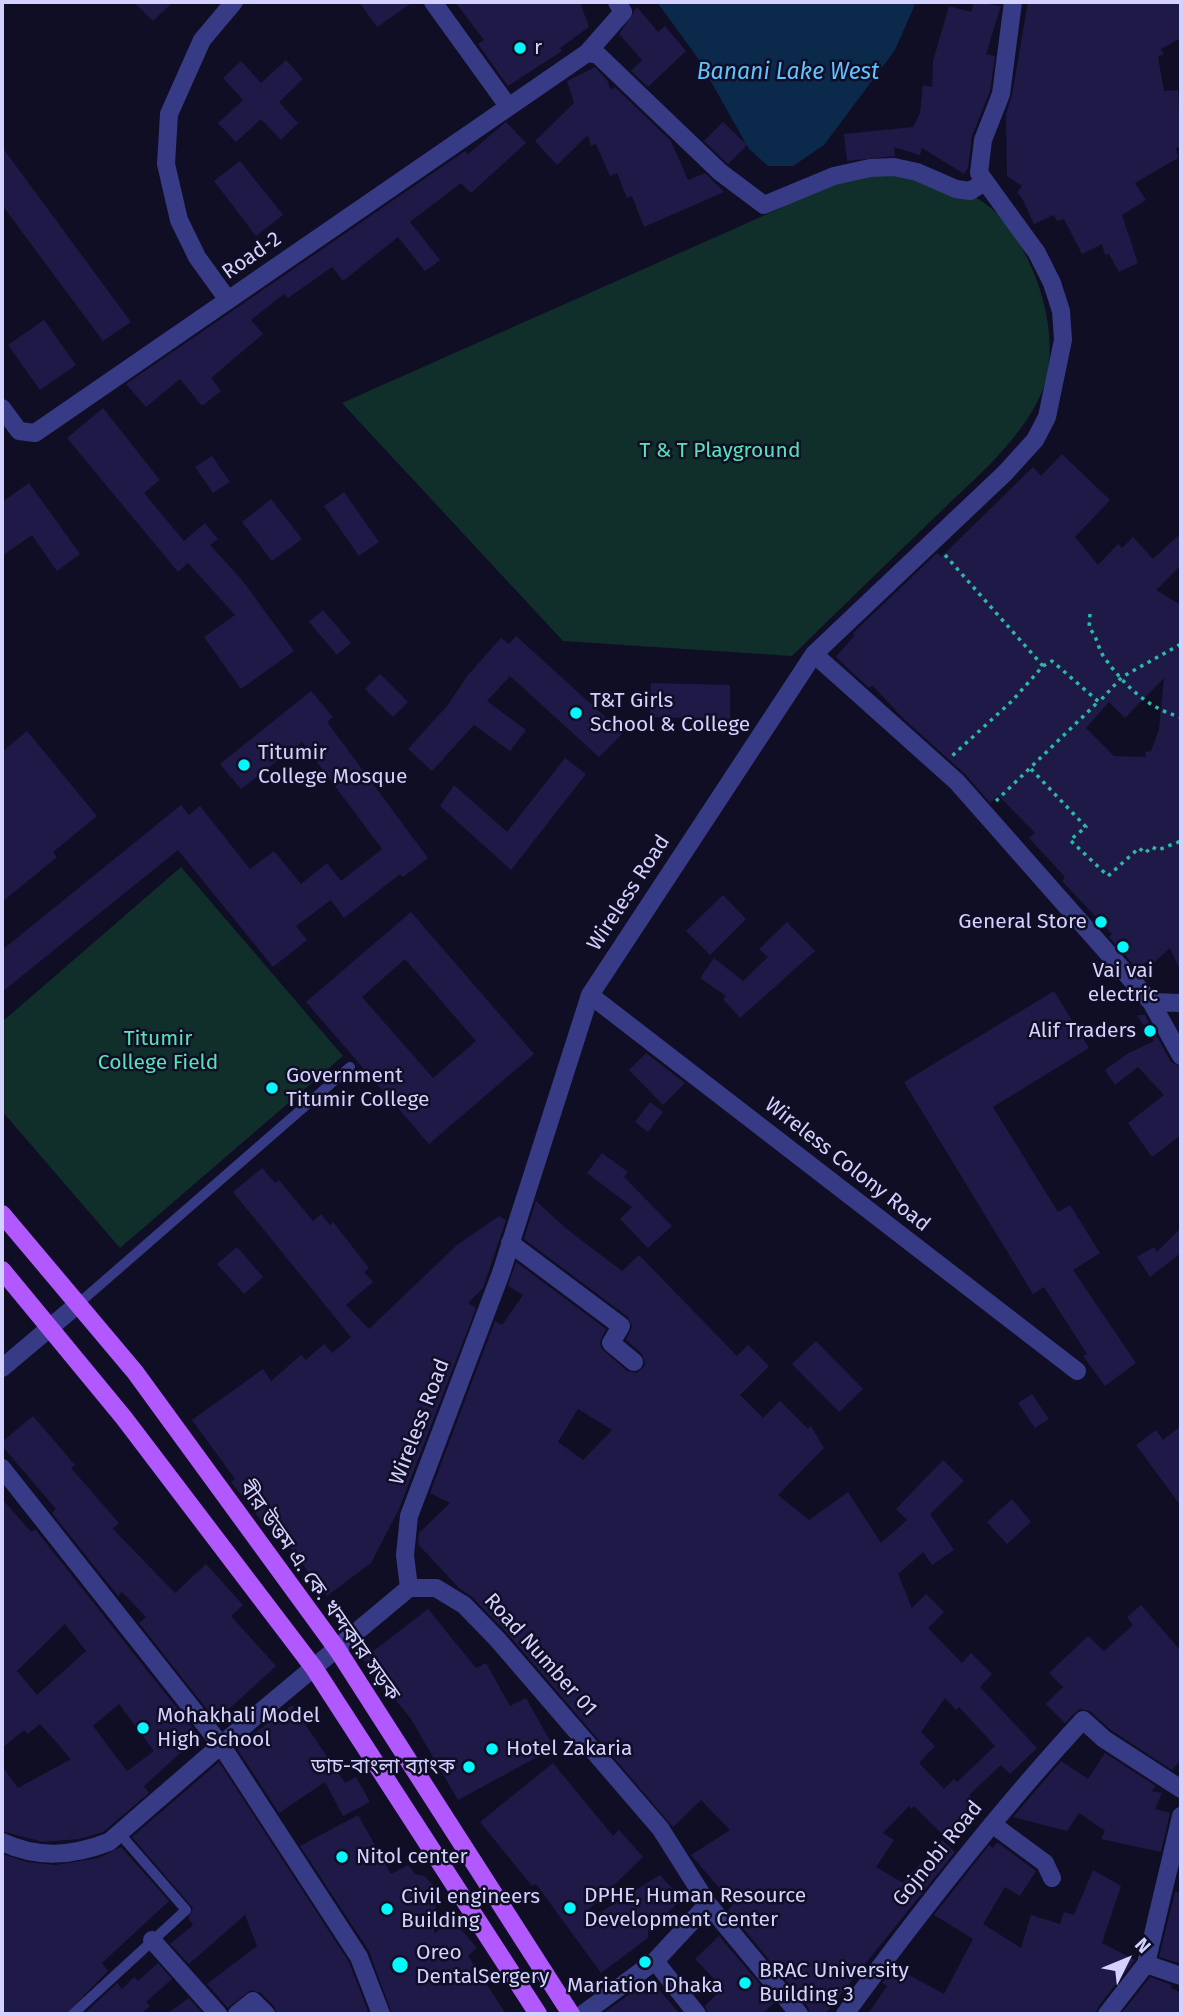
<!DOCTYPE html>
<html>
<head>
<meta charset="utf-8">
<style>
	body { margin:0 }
	#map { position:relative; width:1183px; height:2016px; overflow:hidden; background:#100e25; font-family:"Fira Sans",sans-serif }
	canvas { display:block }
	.frame { position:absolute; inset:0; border:4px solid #d2d1ff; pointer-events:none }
	.north { position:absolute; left:1092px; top:1925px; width:70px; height:70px; -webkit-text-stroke:5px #100e25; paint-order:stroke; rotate:47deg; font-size:19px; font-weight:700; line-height:28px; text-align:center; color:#d2d1ff }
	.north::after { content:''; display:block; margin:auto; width:24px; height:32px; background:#d2d1ff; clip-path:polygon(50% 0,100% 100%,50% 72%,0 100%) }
</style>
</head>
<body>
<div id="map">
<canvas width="1183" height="2016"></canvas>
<div class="frame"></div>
<div class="north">N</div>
</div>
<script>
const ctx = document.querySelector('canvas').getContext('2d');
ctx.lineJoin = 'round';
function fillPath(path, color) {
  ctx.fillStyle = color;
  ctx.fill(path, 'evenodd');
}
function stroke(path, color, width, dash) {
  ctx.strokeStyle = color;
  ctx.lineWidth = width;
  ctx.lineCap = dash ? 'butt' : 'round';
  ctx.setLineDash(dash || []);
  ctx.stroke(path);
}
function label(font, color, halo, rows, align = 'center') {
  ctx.font = font + ' "Fira Sans","Noto Sans Bengali",sans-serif';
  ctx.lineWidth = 5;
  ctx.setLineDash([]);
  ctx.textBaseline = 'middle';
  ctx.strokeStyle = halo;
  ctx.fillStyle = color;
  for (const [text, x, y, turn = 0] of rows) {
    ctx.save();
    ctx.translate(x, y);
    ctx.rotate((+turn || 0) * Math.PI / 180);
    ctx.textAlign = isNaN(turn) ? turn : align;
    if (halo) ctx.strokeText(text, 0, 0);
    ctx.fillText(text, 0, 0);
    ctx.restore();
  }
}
fillPath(new Path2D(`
	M904,172c71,19 100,30 130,101 14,35 23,83 8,119 -23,51 -67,86 -106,124 -48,46 -96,93 -144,140l-229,-15 -221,-238 439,-195 51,-29z
	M181,867l162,189 -223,192 -118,-137v-89z`), '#102f2b');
fillPath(new Path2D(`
	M657,2h259l-21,48 -71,95 -31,21h-25l-19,-17 -52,-92z`), '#0b294b');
fillPath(new Path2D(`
	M134,2h39l-20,19z
	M359,2h54l-36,25z
	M455,2h125l9,25 -29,21 2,3 -54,35 -30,-42 6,-4z
	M974,2l27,4 -15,48 9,2 -5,35 -18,45 -4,32 -4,6 -42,-26 -2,7 -26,-8 1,9 -48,5 -3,-27 69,-7 7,-14 3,-28 9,2 1,-26 16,-55 22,6z
	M1028,2h153v36l-20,11 3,5 -6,3 6,34 14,-1 3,57 -5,1 2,10 -43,25 11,17 -24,15 16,48 -19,9 -10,-18 -4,1 -3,-11 -20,10 -18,-35 -7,2 -3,-6 -20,9 -12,-26 -5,-6 5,-6 -15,-10 -1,-62 6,-19z
	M637,7l21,25 7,-6 21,25 -38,36 -17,-16 11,-11 -23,-26z
	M286,60l17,19 -24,23 19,21 -17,17 -20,-21 -25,23 -18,-19 25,-23 -20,-22 18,-17 20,22z
	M595,67l12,13 4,10 4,-3 56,54 17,39 17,-7 19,19 -80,35 -12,-31 -5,2 -10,-25 -7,3 -14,-32 -5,2 -3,-11 -31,30 -22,-24 39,-38 -7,-22z
	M506,122l20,21 -55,50 -10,-10 -51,39 30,38 -15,11 -27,-34 -55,44 -11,-14 -44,31 -4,-4 -33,26 12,14 -52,44 10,13 -19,15 -22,-27 -34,28 -20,-23 339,-233 3,3z
	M723,122l24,23 -19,19 -24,-23z
	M2,147l129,175 -28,19 -101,-136z
	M240,161l43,54 -27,21 -42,-55z
	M44,320l32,45 -36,25 -32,-45z
	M103,408l57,72 -16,13 40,48 21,-18 13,16 -8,6 32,35 52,71 -53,38 -37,-52 31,-22 -47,-52 -10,9 -111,-134z
	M1062,454l48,46 -35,37 23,28 20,-21 4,4 11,-11 20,22 28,-26v32l-25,25 25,15v367l-11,-24 -20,18 -4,-4 -9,7 -28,-32 3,-3 -50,-53 3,-4 -36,-39 6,-5 -37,-38 -8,8 -25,-29 -60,-54 -33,-35 -3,3 -33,-31 19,-22 -2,-2 84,-80 4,4 92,-90 8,9zM1164,678l-5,51 -8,22 -6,1 1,5 -32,-1 -28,-28 23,-26 16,16z
	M212,456l18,26 -17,11 -18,-26z
	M29,483l51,71 -23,17 -25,-36 -30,21v-54z
	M344,492l35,50 -20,14 -35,-50z
	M271,499l31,40 -30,22 -30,-39z
	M323,610l28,33 -14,12 -28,-33z
	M516,636l107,97 -24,24 -89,-81 -23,25 39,29 -16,21 -36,-26 -42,46 -24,-22 39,-43 21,-31 33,-37 8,6z
	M380,674l28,28 -15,15 -28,-28z
	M651,683l79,2v34l-80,-2z
	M311,691l22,26 -6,5 101,136 -25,19 -3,-3 -56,44 -13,-18 -35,26 11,14 -34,27 -95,-117 -176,142v-42l179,-145 8,10 11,-9 50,63 24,-18 27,33 26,-21 14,18 41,-32 -80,-107 -61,47 -21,-25z
	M27,731l70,85 -44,36 4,5 -55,45v-150z
	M565,758l21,16 -75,96 -71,-64 14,-21 53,47z
	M723,895l23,24 -36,36 -24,-24z
	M411,912l123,142 -105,90 -123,-142zM405,959l71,82 -43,37 -71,-81z
	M787,922l28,29 -75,67 -17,-19 3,-3 -26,-18 14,-20 29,23 25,-24 -9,-8z
	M1054,991l35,57 -96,59 65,105 12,-7 30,48 -27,17 63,93 -31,23 -22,-30 4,-2 -43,-67 -11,7 -129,-212z
	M1137,1015h8l26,47 10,5v68l-29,22 -24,-34 36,-28 -26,-28 -23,18 -10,-15 22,-16 27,-13z
	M646,1053l39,30 -22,22 -34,-35z
	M650,1102l13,10 -15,20 -13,-10z
	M602,1153l26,19 -4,5 48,49 -24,22 -28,-29 12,-12 -45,-34z
	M262,1168l13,15 4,-3 34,41 8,-7 9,11 3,-3 36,46 -5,4 9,10 -27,23 23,24 88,-84 42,-29 7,4 -23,68 -15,15 8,5 -77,201 -28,54 -44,33 -55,-72 -5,4 -36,-46 4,-3 -43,-59 71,-51 8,12 30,-26 5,5 18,-16 8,9 19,-16 -118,-145z
	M536,1201l32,29 54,41 17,-16 98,101 11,-11 21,21 -29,29 23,23 17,-17 28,28 3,-3 13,22 -46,47 31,25 39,-28 33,51 26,-23 -11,-11 47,-49 21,21 -34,33 24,36 -22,15 -9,-13 -25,22 14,34 14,-14 18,18 -16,16 34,35 9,-10 21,21 -12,13 57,61 -27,26 -9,-9 -32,30 10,10 -34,32 -31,-31 -3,3 -2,-3 -26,27 11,7 -18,27 27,16 39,-43 13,12 -130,162h-15l-2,-7 -80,-97 5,-6 -42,-49 39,-25 -29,-30 -28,27 -166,-194 -35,-36 -13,-9 -41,-44 1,-11 31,-30 -20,-10 65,-172 7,4 21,-30 -15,-9 8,-24 90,67 -6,13 1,6 26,23 10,2 8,-8 -3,-11 -16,-14 6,-13 -4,-10 -104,-78zM578,1409l34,21 -29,30 -25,-18zM945,1698l11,12 3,-3 36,39 -38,36 -3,-3 -10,10 -25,-26 16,-17 -14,-14z
	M1181,1228v25l-31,24 -13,-20 17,-10 3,5z
	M237,1247l26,30 -19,17 -27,-30z
	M816,1341l47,48 -24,23 -47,-48z
	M1032,1394l17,25 -14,9 -17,-25z
	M33,1416l42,49 -4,3 48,55 -6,6 62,64 31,-29 37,41 -12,11 45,50 -60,55 -77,-98 7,-6 -24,-25 -4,4 -66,-83 4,-4 -54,-63v-4z
	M1181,1426v80l-45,-61 20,-15 7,10z
	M2,1499l29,33 4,-3 164,207 -55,50 5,7 -46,39 -24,7 -36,3 -41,-11v-65l16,22 53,-29 -31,-35 -12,10 -4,-4 -22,18zM65,1624l21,27 -49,44 -20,-24zM119,1704l35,47 -27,20 -34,-45z
	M1012,1499l19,23 -24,22 -20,-22z
	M1141,1605l40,46v109l-9,10 -61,-40 -21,-19 -11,-2 -14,14 -19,-19 17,-17 -14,-14 39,-37 16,15 29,-26 -6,-8z
	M428,1609l48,59 10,-5 24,43 16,-8 28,50 -96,52 -47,-81 -48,-60z
	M292,1705l53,78 11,-6 14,25 -27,14 -18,-34 -46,31 -43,-66z
	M1105,1753l51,33 -5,5 11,2 -7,16 15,4 -9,39 -60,-13 4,-8 -26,-18 -12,18 -54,-14 48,-56 27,18z
	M219,1762l130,200 20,52h-92l-3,-8 -13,-13 -10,-3 -23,18 -21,-24 50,-38 -12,-31 -56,49 -19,-20 23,-19 -5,-7 5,-10 -61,-71z
	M553,1763l60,73 6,-6 24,27 -55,53 5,7 67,-42 22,24 -34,32v7l-47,35 -65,-89 -4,2 -52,-64z
	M358,1815l33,59 17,-9 7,9 9,2 9,9 3,7 -2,42 18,-15 25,29 -9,8 38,58h-114l-23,-63 -69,-105z
	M997,1842l39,29 -16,25 -15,-9 -22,37 38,24 10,-33 29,9 4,-12 10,3 19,-45 28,16 -19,57 33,17 -37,47 -2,7h-228l19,-28 -5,-3 12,-16 50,27 29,-55 -39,-24 55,-70 4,3z
	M121,1847l48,54 -67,62 6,8 -42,43h-64v-160l25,8 29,3 42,-7z
	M1175,1892l6,1 -2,70 -20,-6z
	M719,1936l56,66 -13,12h-54l-3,-8 18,-18 -28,-29z
	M158,1963l14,16 -26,23 4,4 -10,8h-56l33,-31 5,6 12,-12 4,4z
	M1150,1977l22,8 -1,3 10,5v21h-60z
	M650,1979l30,35h-77l6,-5z
	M189,1998l14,16h-36z`), '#1e1946');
stroke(new Path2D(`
	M945,555l98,111 -31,35 -60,55
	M1090,614l-1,14c9,9 8,19 15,29 19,27 44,52 77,60
	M1043,666l9,-5 47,41 23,-25 59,-33
	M1031,769l55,58 -16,13 38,36 31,-28 6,5 7,-6 6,3 23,-9
	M996,801l102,-99`), '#2bbaa5', 3.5, [3.5, 5]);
stroke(new Path2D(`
	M78,1304l272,-237
	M73,2014l113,-104 -66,-76`), '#373b85', 10);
stroke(new Path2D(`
	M433,2l75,104
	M587,53l36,-41 -6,-10
	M228,300l-31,-43 -18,-37 -13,-56 3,-50 33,-74 32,-38
	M2,408l17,23 16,2 552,-380 11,2 122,117 44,33 70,-29 36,-8 24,-1 23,5 39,17 14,2 13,-8
	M814,654l143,128 194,220 30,1
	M590,995l487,376
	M1151,1002l30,54
	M510,1243l111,83 -10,17 23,19
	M2,1368l76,-64
	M2,1468l219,277 -112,97c-37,14 -71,17 -107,0
	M409,1588h27l28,17 34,35 162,188 48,76 91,110
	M992,1824l53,39 7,15
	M152,1940l66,74
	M655,1961l42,53
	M1146,1964l35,12
	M237,2014l16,-13 13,13
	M381,2014l-22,-57 -138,-212 188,-157 -4,-33 4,-39 92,-243 89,-278 224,-341 191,-181 30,-33 12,-23 16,-77 -2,-29 -9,-28 -15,-30 -58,-80 4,-33 18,-46 12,-92
	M583,2014l72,-53 53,-57
	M845,2014c75,-102 152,-201 238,-294l21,19 77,50
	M1107,2014l39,-50 35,-148`), '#373b85', 18);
stroke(new Path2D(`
	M2,1214l133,158 202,277 234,365
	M2,1270l122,148 190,250 224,346`), '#b258ff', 18);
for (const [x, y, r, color] of [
	[520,48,7,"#00f9fc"],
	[576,713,7,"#00f9fc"],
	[244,765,7,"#00f9fc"],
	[1101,922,7,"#00f9fc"],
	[1123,947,7,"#00f9fc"],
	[1150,1031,7,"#00f9fc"],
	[272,1088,7,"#00f9fc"],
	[143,1728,7,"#00f9fc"],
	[492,1749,7,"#00f9fc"],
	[469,1767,7,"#00f9fc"],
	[342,1857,7,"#00f9fc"],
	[570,1908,7,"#00f9fc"],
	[387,1909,7,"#00f9fc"],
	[645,1962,7,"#00f9fc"],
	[400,1965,9,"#00f9fc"],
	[745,1983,7,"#00f9fc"]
]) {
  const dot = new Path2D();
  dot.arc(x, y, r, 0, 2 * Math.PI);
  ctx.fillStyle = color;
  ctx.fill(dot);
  stroke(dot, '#100e25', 2.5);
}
label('21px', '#d2d1ff', '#100e25', [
	["r",534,48],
	["T&T Girls",590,701],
	["School & College",590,725],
	["Titumir",258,753],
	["College Mosque",258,777],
	["General Store",1087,922,"right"],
	["Vai vai",1123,971,"center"],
	["electric",1123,995,"center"],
	["Alif Traders",1136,1031,"right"],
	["Government",286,1076],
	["Titumir College",286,1100],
	["Mohakhali Model",157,1716],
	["High School",157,1740],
	["Hotel Zakaria",506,1749],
	["ডাচ-বাংলা ব্যাংক",455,1767,"right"],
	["Nitol center",356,1857],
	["DPHE, Human Resource",584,1896],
	["Development Center",584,1920],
	["Civil engineers",401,1897],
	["Building",401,1921],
	["Oreo",416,1953],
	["DentalSergery",416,1977],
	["BRAC University",759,1971],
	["Building 3",759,1995],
	["Mariation Dhaka",645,1986,"center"]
], 'left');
label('21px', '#d2d1ff', '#100e25', [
	["Road-2",252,256,-35],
	["Wireless Road",629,893,-57],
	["Wireless Colony Road",847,1165,38],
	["Wireless Road",420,1422,-69],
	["বীর উত্তম এ. কে. খন্দকার সড়ক",319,1591,55],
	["Road Number 01",540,1655,48],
	["Gojnobi Road",938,1854,-51]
]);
label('21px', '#59e3b5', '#100e25', [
	["T & T Playground",720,451],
	["Titumir",158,1039],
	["College Field",158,1063]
]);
label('italic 23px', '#5fc3ff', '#100e25', [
	["Banani Lake West",788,73]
]);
</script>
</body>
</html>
